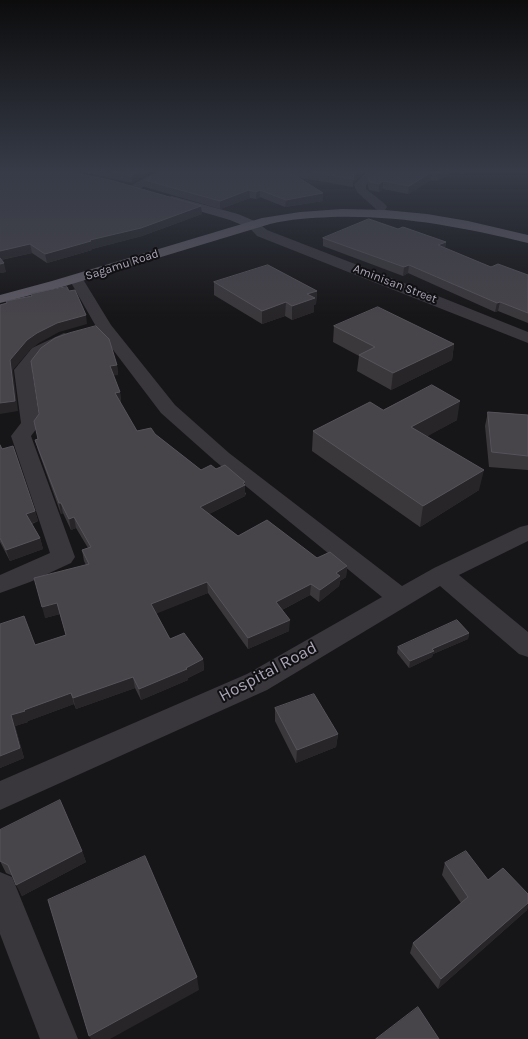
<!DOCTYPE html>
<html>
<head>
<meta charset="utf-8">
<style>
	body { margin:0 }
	canvas { display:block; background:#161517 }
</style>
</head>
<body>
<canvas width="528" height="1039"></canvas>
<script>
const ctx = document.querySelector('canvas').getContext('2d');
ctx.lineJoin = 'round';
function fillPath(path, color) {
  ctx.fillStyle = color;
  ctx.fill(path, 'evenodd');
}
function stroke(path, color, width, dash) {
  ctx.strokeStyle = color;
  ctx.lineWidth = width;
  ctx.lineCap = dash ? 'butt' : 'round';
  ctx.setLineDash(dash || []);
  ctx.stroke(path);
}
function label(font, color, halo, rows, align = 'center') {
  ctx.font = font + ' Karla,sans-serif';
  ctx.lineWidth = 4;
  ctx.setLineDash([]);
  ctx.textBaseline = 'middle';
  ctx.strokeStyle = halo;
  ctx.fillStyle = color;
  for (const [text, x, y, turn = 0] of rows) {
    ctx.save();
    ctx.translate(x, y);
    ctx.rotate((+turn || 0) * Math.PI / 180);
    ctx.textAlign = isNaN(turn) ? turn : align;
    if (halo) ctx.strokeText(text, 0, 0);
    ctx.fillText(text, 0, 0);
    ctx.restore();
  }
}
fillPath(new Path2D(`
	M157,171h14l-33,19h-8l-2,-2 2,-2z
	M367,171h13l-14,14v4l19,15 2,3 -2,3h-8l-20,-18 -3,-7z
	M253,221l4,1 10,8 181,70 80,32v11l-271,-107 -10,-11 2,-3z
	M76,275l5,1 30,49 64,80 54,48 173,133 32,-18 86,-41 8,-2v16l-69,34 69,57v25l-9,-3 -79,-68 -173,104 -267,120v-29l247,-107 135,-77 -167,-136 -54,-48 -63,-83 -29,-51 2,-3z
	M64,333l6,2 2,3 -2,3 -26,15 -12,14 8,54 -9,12 44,121 -4,6 -41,19 -30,11v-18l50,-22 -39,-117 10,-13 -7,-53 18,-22z
	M0,872l12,5 66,162h-38l-40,-105z`), '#39363c');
fillPath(new Path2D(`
	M172,196l66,18 19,8 2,3 -2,3h-8l-19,-8 -62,-18 -2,-2 2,-2z`), '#47444c');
fillPath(new Path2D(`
	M342,209l43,1 42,4 41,7 60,14v8c-67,-16 -127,-28 -197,-26 -20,1 -41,2 -61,7l-208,63 -62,16v-8l52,-14 210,-63 38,-6z`), '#5e5a64');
fillPath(new Path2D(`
	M0,171h153l-21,12 -47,-10 -17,-1 134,42 -60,22 -50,13v1l-45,13 -15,-10 -31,7 5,12 -6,1z
	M160,171h205l-12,12v4l-57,-10 27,24 -38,6 -25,-10 -4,2 -6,-1 -30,11 -75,-22v-7z
	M385,171h69l-17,10 -6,-1 -23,14 -25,-5 -4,3 -10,-2 -1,-4v-8z
	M455,171h16l-9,3z
	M518,171h10v2z
	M398,229l48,13 -1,6 46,19 37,8v48l-30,-12 -3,1 -87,-39 -5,3 -80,-30v-8z
	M214,282l103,9 -1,13 -2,1v7l-22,8 -7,-4 -23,8 -48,-29z
	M334,326l120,18 -2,16 -61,30 -34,-19 2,-15 -26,-14z
	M117,365l1,10h-5l7,17 1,10 -1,1 17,28 18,3 46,36 45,23 -1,3 -36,18 29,22 109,30 -1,11 -6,4 -1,5 -20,16 -9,-7 -28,15 7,21 -41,18 -40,-56 -52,20 14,26 33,20 1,11 -16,8v2l-47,20 -6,-12 -59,21 -2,-5 -46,17v1l-13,4 9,32 -24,10v-144l35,21 31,-10 -6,-21 -15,4 41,-53 -2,-4 -2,-11 6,-2 -12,-20 -5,2 -8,-17 -2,1 -23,-64 -3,-10 3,-1z
	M383,410l74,10 -30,16 52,54 -59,37 -108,-76 1,-20z
	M488,412l40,3v55l-39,-3 -4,-41z
	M0,445l35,66 3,10 -6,3 8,14 3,11 -33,12 -10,-19z
	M469,633l-1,6 -35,15 -1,3 -23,11 -12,-15 1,-6z
	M275,708l63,26 -2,13 -40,16 -21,-42z
	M82,851l4,11 -64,34 -9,-20 -7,-3 -6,-12z
	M445,863l43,17 39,30 -89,79 -28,-36 3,-10 48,-40 -19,-28z`), '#3b383c');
fillPath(new Path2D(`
	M139,171h14l-21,12 -1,-7z
	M358,171h7l-12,12v-7z
	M442,171h12l-17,10 1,-7z
	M462,171h9l-9,3z
	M432,172l-1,8 -23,14 1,-8z
	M383,181v8l-4,3v-8z
	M249,190l1,8 -30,11v-8z
	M260,190v7l-4,2v-7z
	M323,193v8l-38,6 1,-7z
	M201,206l1,8 -60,22 -50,13v1l-45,13 -2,-9z
	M446,242l-2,8 -6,-5z
	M30,244l2,9 -32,7v-9z
	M4,263l2,9 -6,1v-9z
	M409,265l-1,8 -5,3 1,-9z
	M317,291l-1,13 -2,1v7l-22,8v-14l15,-12z
	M286,302l-1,14 -23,8v-13z
	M500,302l-2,9 -3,1 2,-9z
	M86,315l1,9 -28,8 -20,11 -9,7 -17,20 5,41 -18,3v-11l10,-43 17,-20 10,-7 20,-10z
	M454,344l-2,16 -61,30 2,-17z
	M117,365l1,10 -7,1 -1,-10z
	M120,392l1,10 -5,1 -1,-10z
	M460,401l-3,19 -49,27 3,-20z
	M484,470l-5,20 -59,37 3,-21z
	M245,482v14l-44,22 -1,-11z
	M59,503h2l2,10 -2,1z
	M35,511l3,10 -9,3 -3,-10z
	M74,517l2,11 -5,2 -2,-11z
	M40,538l3,11 -33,12 -4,-11z
	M347,566l-1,11 -6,4 -1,5 -20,16 1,-12 16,-17z
	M207,582l1,11 -55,22 -2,-11z
	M311,584l-1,11 -34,18v-11z
	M57,603l3,11 -15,4 -3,-11z
	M290,620l-1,11 -41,18v-11z
	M469,633l-1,6 -35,15 -1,3 -23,11 1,-7 22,-12z
	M203,659l1,11 -16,8v2l-47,20 -2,-11z
	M133,677l2,11 -59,21 -3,-11z
	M71,693l3,11 -46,17v1l-13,4 9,32 -24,10v-12l11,-41z
	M338,734l-2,13 -40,16 1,-13z
	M82,851l4,11 -64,34 -6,-11z
	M528,903v5l-1,2 -89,79 3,-10z
	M197,977l2,13 -89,49h-19l-2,-3z`), '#272528');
const building = new Path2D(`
	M0,171h68l42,9 91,26 -60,22 -51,12 1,1 -46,13 -15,-10 -30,7z
	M111,171h28l-8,5z
	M160,171h128l35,22 -37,7 -26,-10 -4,2 -7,-2 -29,11 -75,-21z
	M309,171h49l-5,5 1,3z
	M385,171h57l-4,3 -6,-2 -23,14 -26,-5 -4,3 -9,-2 -2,-4 4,-5z
	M369,219l29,10 5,-2 43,15 -8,3 53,22 7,-3 30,11v38l-28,-11 -3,1 -88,-38 -5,2 -81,-29z
	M0,258l4,5 -4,1z
	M268,265l49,26 -10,3 8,4 -23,8 -6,-4 -24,9 -48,-29z
	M67,287l2,4 6,-1 11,25 -29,8 -20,10 -10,7 -17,20 5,41 -15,2v-98l7,-2 -1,-2 26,-5 -1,-2z
	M378,307l76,37 -61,29 -34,-18 16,-8 -41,-21z
	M96,326l13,13 8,26 -7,1 10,26 -5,1 22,38 14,-3 4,6 46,36 10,-5 5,4 9,-4 20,17 -2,1 2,2 -45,22 38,29 29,-16 50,38 13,-6 17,14 -11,7 4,3 -20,14 -9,-6 -35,18 14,18 -42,18 -41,-56 -56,22 19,35 14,-6 19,26 -17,9 1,1 -48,20 -6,-12 -60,21 -2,-5 -47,17 1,1 -14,4 9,33 -20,8v-132l24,-8 11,29 31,-10 -9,-32 -15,4 -8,-29 55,-14 -7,-14 9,-3 -17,-30 -5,2 -8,-16h-2l-24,-63 3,-1 -4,-18 5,-7 -8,-53 10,-13 14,-10 14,-5z
	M432,385l28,16 -49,26 73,43 -61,36 -110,-75 57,-29 13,8z
	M488,412l40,3v41l-36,-4z
	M0,445l2,4 11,-3 22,65 -9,3 14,24 -34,12 -6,-12z
	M457,620l12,13 -37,16 2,2 -24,10 -12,-14z
	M314,694l24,40 -41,16 -22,-42z
	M60,800l22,51 -66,34 -8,-20 -8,-4v-31z
	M466,851l22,29 15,-12 25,26v9l-87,76 -28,-36 55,-46 -23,-34z
	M145,856l52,121 -108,59 -41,-136z
	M418,1007l21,32h-63z`);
fillPath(building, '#47444a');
stroke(building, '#57535b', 1);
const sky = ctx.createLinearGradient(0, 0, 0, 317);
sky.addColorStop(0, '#0c0c0d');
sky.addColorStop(0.54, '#363b47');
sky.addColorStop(1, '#363b4700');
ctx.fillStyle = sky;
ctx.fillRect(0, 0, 528, 317);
label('12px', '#aca6b8', '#111012', [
	["Sagamu Road",122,265,-18],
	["Aminisan Street",395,284,21]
]);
label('17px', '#aca6b8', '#111012', [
	["Hospital Road",268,672,-28]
]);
</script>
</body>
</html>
